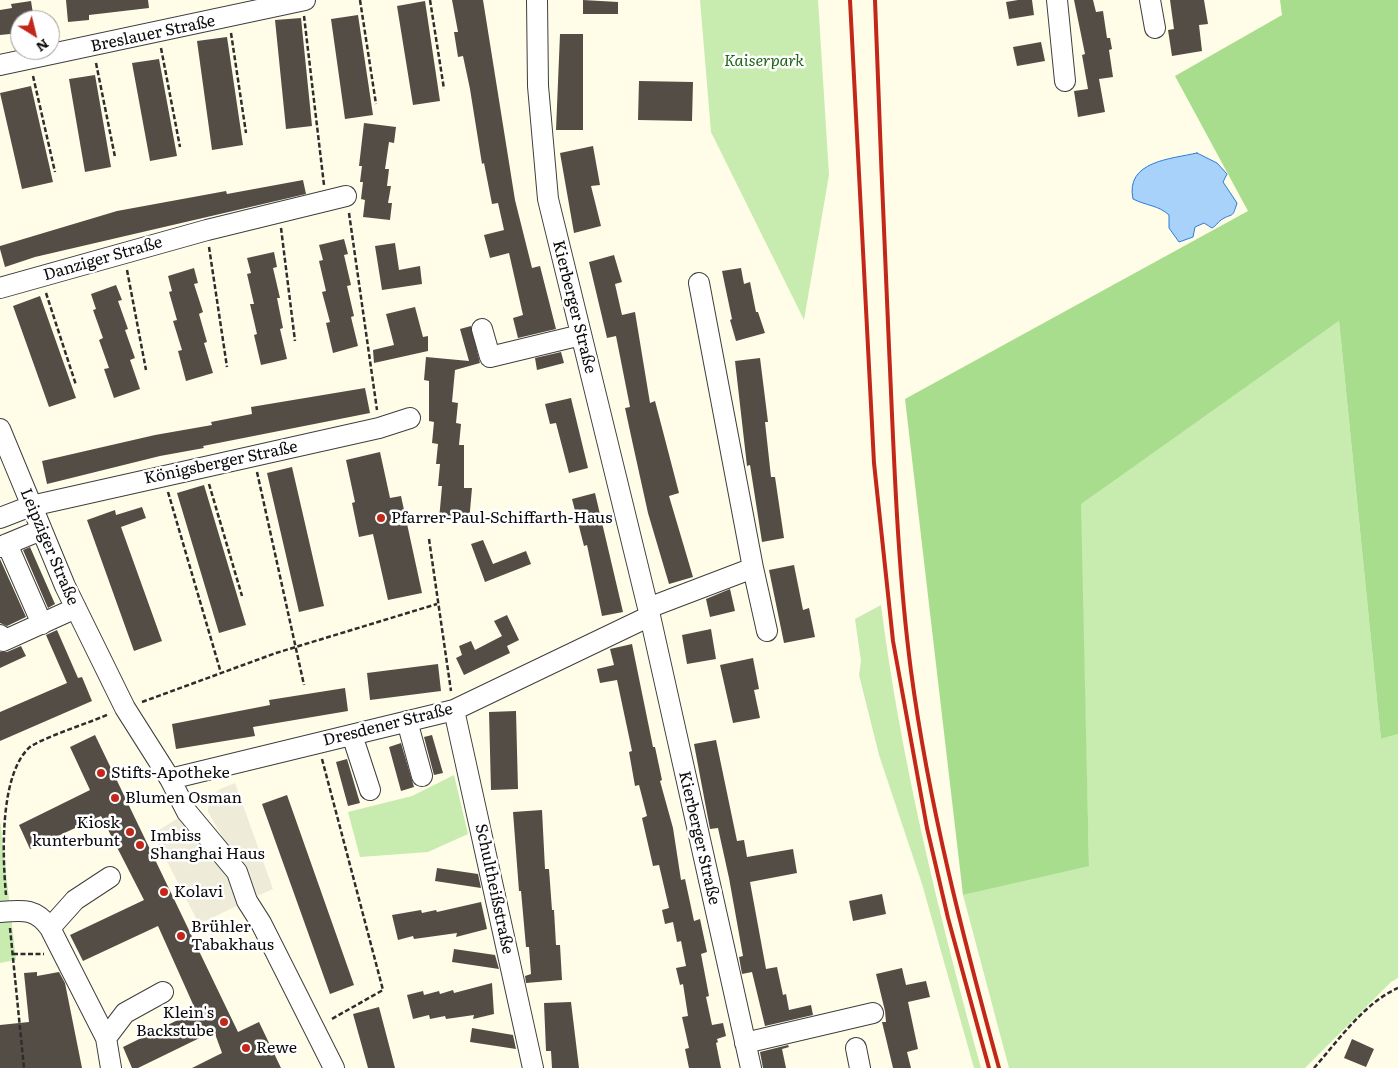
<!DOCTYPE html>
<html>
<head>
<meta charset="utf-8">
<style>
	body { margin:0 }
	#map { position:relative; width:1398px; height:1068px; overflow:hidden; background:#fffde8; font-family:Literata,serif }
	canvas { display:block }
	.north { position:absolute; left:10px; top:10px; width:50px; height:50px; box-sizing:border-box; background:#fff; border:1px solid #9d9d9d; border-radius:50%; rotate:144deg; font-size:14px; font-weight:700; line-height:20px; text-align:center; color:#0b0b0b }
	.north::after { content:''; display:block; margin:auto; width:18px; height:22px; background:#c3271a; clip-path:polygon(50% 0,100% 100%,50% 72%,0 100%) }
</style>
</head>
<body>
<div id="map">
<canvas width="1398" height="1068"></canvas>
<div class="north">N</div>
</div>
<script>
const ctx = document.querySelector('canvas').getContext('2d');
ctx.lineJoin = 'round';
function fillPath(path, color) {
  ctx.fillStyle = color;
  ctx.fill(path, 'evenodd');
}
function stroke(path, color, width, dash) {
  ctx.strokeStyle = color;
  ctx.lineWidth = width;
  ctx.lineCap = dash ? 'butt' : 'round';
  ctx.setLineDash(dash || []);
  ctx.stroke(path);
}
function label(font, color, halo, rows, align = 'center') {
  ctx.font = font + ' Literata,serif';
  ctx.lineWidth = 5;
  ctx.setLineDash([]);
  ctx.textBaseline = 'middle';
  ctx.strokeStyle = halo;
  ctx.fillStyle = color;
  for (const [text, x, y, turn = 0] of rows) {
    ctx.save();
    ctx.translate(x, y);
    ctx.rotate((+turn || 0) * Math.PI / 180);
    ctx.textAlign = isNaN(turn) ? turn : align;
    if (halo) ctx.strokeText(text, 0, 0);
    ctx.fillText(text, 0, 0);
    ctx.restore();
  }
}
fillPath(new Path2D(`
	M700,0h118l11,175 -25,145 -93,-188z
	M1339,321l42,418 17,-5v244l-7,4 -86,86h-296l-46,-173 126,-30 -9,-361z
	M881,605c20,157 58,310 100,463h-7l-52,-184 -43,-129 -20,-80 2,-14 -6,-42z
	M454,775l14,59 -40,18 -68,5 -12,-45 64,-16z
	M0,820l16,140 -16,3z`), '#c8ebb0');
fillPath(new Path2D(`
	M1280,0h118v734l-17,5 -42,-418 -258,183 8,362 -126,29 -58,-496 343,-188 -73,-135 107,-61z`), '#a8dd8e');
fillPath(new Path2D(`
	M235,783l38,106 -16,7 -49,-84 1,-12 5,-6 6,-5z
	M187,812l60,89 -48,23 -46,-90z`), '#eeebd8');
const water = new Path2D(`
	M1197,153l20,10 10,11 -4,8 14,21c-5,17 -4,9 -16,17 -3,2 -5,6 -9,8l-8,-5 -9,4 -2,10 -14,5 -10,-14v-13c-11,-10 -22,-9 -36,-16 -8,-38 38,-40 64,-46z`);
fillPath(water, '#a9d2fa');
stroke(water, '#2b7dd6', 1);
fillPath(new Path2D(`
	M66,0h82l1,8 -60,7v5l-21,2z
	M452,0h31l32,200 17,68 8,-2 16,63 -38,9 -5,-20 10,-3 -14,-62 -19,5 -6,-23 20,-5 -6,-27 -6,1 -8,-41 -2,1 -12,-75 -7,-33 -5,1 -4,-25h4z
	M583,0l35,2v12h-35z
	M1018,0h14l2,15 -25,4 -3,-17z
	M1074,0h19l3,12 7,-1 4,27h3l2,11 -3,1 4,27 -14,2 6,33 -27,5 -4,-26 14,-2 -6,-34 3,-1z
	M1170,0h34l4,24 -9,1 3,26 -30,5 -4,-26 6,-1z
	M31,1l3,19h-14v13l-20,2v-25l12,-2 -1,-4z
	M425,1l15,100 -27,4 -16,-99z
	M358,15l15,100 -28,4 -14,-100z
	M301,18l11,108 -26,3 -11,-109z
	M560,34h23v96h-27z
	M227,37l16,108 -31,5 -15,-109z
	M1041,42l4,19 -28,5 -4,-19z
	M159,59l18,97 -27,5 -18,-98z
	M95,75l16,92 -26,5 -16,-93z
	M639,81l54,1 -1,39 -54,-1z
	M31,86l22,96 -31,7 -22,-96z
	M364,123l32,4 -2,16 -5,-1 -4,27h4l-2,17h4l-3,17h4l-2,17 -27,-3 2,-17 -4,-1 2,-17h-3l2,-16h-3z
	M593,146l7,39 -9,1 10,40 -27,7 -14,-80z
	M303,180l3,14 -271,63 -30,10 -5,-18v-3l117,-35 109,-20 1,3z
	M344,239l4,15 -4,1 7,30 -4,1 7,30 -3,1 7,29 -25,7 -7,-30 4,-1 -8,-30 4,-1 -7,-30 4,-1 -4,-15z
	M395,243l4,27 21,-4 2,18 -40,6 -7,-44z
	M274,252l3,15 -4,1 7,30h-3l6,30 -3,1 7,30 -26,6 -7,-30 3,-1 -7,-30h4l-7,-30 4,-1 -4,-15z
	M614,255l8,27 -7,2 7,31 13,-3 15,91 5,-2 24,92 -10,3 24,81 -24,7 -21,-71 -15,-68 -8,-37 5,-1 -14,-71 -9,2 -18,-76z
	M194,268l4,15 -4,1 9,28 -4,2 8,28 -3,1 9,30 -27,8 -8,-30 4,-1 -9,-29 4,-1 -8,-28 3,-1 -4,-15z
	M741,268l3,16 6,-2 6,30h2l7,21 -29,8 -6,-21 2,-1 -10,-48z
	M116,285l6,15 -4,1 10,28 -3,1 10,28 -5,2 10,29 -26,9 -10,-29 5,-1 -10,-28 4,-2 -10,-28 3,-1 -5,-15z
	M40,296l36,102 -27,9 -36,-101z
	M415,307l8,30 5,-1v15l-54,12 -1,-13 21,-5 -8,-31z
	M471,326l9,37 -25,7 -3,32 6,1 -2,20 5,1 -2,21h5v43h8l-3,34 -30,-2 3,-34h-4l2,-22h-4l2,-20 -6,-1 2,-21 -5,-1v-40l-5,-1 2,-23 43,4 -9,-32z
	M561,352l3,11 -27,7 -2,-12z
	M760,358l8,64h-3l6,55h4l9,61 -22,4 -12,-77 -3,1 -12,-105z
	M365,388l5,25 -167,33 1,2 -44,8 -113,28 -5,-23 113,-26 57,-10 -1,-3 41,-8 -1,-7z
	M571,398l17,70 -19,5 -13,-50 -6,1 -5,-20z
	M380,452l10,46 11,-2 21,97 -34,7 -15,-66 -14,3 -7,-34 3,-1 -9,-42z
	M292,467l32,139 -25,6 -32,-139z
	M204,485l42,140 -27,8 -42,-140z
	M595,493l28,119 -21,4 -15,-71 -3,1 -12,-47z
	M142,507l4,11 -25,9 41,114 -28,10 -47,-131 28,-10 1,5z
	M483,540l10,24 33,-13 5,13 -46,18 -14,-38z
	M30,547l25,57 -7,4 -25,-58z
	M0,559l26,58 -19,9 -7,-3z
	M794,565l9,45 6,-2 6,29 -31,6 -15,-73z
	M730,589l5,22 -25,6 -4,-18z
	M507,615l12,25 -12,6 3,7 -46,22 -8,-17 6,-3 -3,-9 12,-5 4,9 27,-14 -8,-15z
	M711,629l5,30 -29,5 -5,-29z
	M57,630l21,48 4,-1 10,24 -92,40v-29l67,-29 -21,-48z
	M632,644l21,103h2l7,33 -2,1 13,47 8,52 4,-1 9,42 6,-2 7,33 -6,2 8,42 -3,1 6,28 11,-2 3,13 -9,3 1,3 -2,1 5,25h-32l-4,-19 4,-1 -7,-31 6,-1 -5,-32 -3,1 -4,-17 10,-2 -5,-25 -4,1 -4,-20 -8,2 -3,-14 7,-2 -10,-43 -6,1 -11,-48 5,-2 -8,-31 -4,1 -6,-34 3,-1 -15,-71 -17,3 -3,-14 17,-4 -4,-16z
	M21,646l5,10 -26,12v-16h7z
	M753,658l6,31 -5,1 6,28 -27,5 -13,-58z
	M438,664l3,27 -71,9 -3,-27z
	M345,688l3,23 -95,16 2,9 -79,13 -4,-25 98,-19 -1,-5z
	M516,711l2,78 -27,1 -2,-78z
	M95,735l143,297 21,-10 22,46h-89l30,-15 -8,-22 -76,37h-6l-9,-21 73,-36 -38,-85 -75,35 -13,-26 74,-35 -43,-84 -71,33 -11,-24 71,-35 -20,-43z
	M432,735l11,38 -9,2 -10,-38z
	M716,740l21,101 7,-1 3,17 46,-8 4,24 -47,9 16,87 11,-2 6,28 3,-1 3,16 22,-5 2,10 -48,11 -13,-54 -10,2 -3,-17 4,-1 -14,-78 -11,-50 -8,1 -16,-85z
	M401,743l13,44 -13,4 -12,-44z
	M347,759l13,44 -12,3 -12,-44z
	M287,795l67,190 -24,9 -68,-190z
	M542,810l3,59h4l3,41h2l2,35h4l2,35 -36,3 -1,-7 6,-2 -2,-27h-3l-5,-56h-2l-6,-79z
	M437,868l41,6 3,14 -46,-7z
	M882,894l4,20 -33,7 -4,-20z
	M481,902l6,27 -31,8 1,-4 -43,6 -1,-3 -15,4 -6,-25 29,-5 1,3 14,-3 1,2z
	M454,949l41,6 4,14 -47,-7z
	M902,968l4,17 20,-4 4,16 -22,5 10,47 -11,3 4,16h-18l-11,-46h4l-1,-11 -9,-37z
	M37,972v4l22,-4 6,11 17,85h-82v-43l29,-3 -5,-49z
	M492,983l2,31 -21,5 1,-4 -28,4 -1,-3 -15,3 -1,-4 -16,4 -6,-24 16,-4 1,4 15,-4 1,3 13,-4 1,3z
	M571,1002l8,66h-27l-1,-17h-5l-2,-48z
	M379,1007l11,42 5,19h-27l-15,-54z
	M472,1028l41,7 3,14 -46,-7z
	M1352,1039l22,10 -8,18 -22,-9z
	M788,1045l1,2 -7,2 4,19h-23l-3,-16z`), '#544d46');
const minor = new Path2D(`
	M537,0l1,86 10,113 102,417 101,452
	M1057,0l8,81
	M1150,0l5,28
	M0,65l305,-65
	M0,288l207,-58 139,-34
	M482,329l8,28 91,-22
	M0,429l65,157 60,122 45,71 17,33 50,60 10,29 14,22 73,145
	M0,518l31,-12 348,-78 31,-10
	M7,544l35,80
	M0,547l41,-17
	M753,568l14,63
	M648,608l105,-40 -54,-285
	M0,635l3,6 73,-33
	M454,710l79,358
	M407,721l15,55
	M352,735l18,55
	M170,779l284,-69 196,-94
	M110,877l-35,23 -25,28 56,110 5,30
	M0,912c23,-2 36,-4 50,16
	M106,1038l19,-25 38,-21
	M745,1043l128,-30
	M856,1048l4,20`);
stroke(minor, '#3e3e3e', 22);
stroke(new Path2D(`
	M360,0l16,104
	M430,0l14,89
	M304,16l20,169
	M231,33l15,100
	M161,48l19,99
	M96,63l19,94
	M33,76l22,96
	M349,213l28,197
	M281,228l14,113
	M209,247l18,120
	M127,270l19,100
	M46,293l30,92
	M257,472l47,213
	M209,484l33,112
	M168,492l53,181
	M429,539l22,152
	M142,702l134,-49 161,-49
	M322,759l61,231 -53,30
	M6,895c-4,-44 -6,-123 25,-149 24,-13 53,-21 78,-32
	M10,928l14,140
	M13,954h31
	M1314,1068c24,-27 50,-65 84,-80`), '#2d2d2d', 2.5, [5, 2.5]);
stroke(minor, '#fff', 20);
stroke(new Path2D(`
	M850,0l24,463 19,178 34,187 21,90 41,150
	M875,0c4,116 9,231 14,347 5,108 8,217 22,324 18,135 52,266 88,397`), '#c3271a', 4);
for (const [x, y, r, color] of [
	[381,518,5,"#c3271a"],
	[101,773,5,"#c3271a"],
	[115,798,5,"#c3271a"],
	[130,832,5,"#c3271a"],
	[140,845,5,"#c3271a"],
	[164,892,5,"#c3271a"],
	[181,936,5,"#c3271a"],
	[224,1022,5,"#c3271a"],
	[246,1048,5,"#c3271a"]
]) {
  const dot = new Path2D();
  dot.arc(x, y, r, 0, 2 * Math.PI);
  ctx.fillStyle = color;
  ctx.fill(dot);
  stroke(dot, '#fff', 2);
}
label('16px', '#0b0b0b', '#fff', [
	["Breslauer Straße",153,34,-12],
	["Danziger Straße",103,259,-16],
	["Kierberger Straße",574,307,76],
	["Königsberger Straße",221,463,-12],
	["Leipziger Straße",49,547,67],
	["Dresdener Straße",388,725,-14],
	["Kierberger Straße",699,838,77],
	["Schultheißstraße",494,889,78]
]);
label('italic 16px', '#1f6618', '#fff', [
	["Kaiserpark",764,61]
]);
label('16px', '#0b0b0b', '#fff', [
	["Pfarrer-Paul-Schiffarth-Haus",391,518],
	["Stifts-Apotheke",111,773],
	["Blumen Osman",125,798],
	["Kiosk",120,823,"right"],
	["kunterbunt",120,841,"right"],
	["Imbiss",150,836],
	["Shanghai Haus",150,854],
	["Kolavi",174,892],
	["Brühler",191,927],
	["Tabakhaus",191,945],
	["Klein's",214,1013,"right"],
	["Backstube",214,1031,"right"],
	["Rewe",256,1048]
], 'left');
</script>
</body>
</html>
